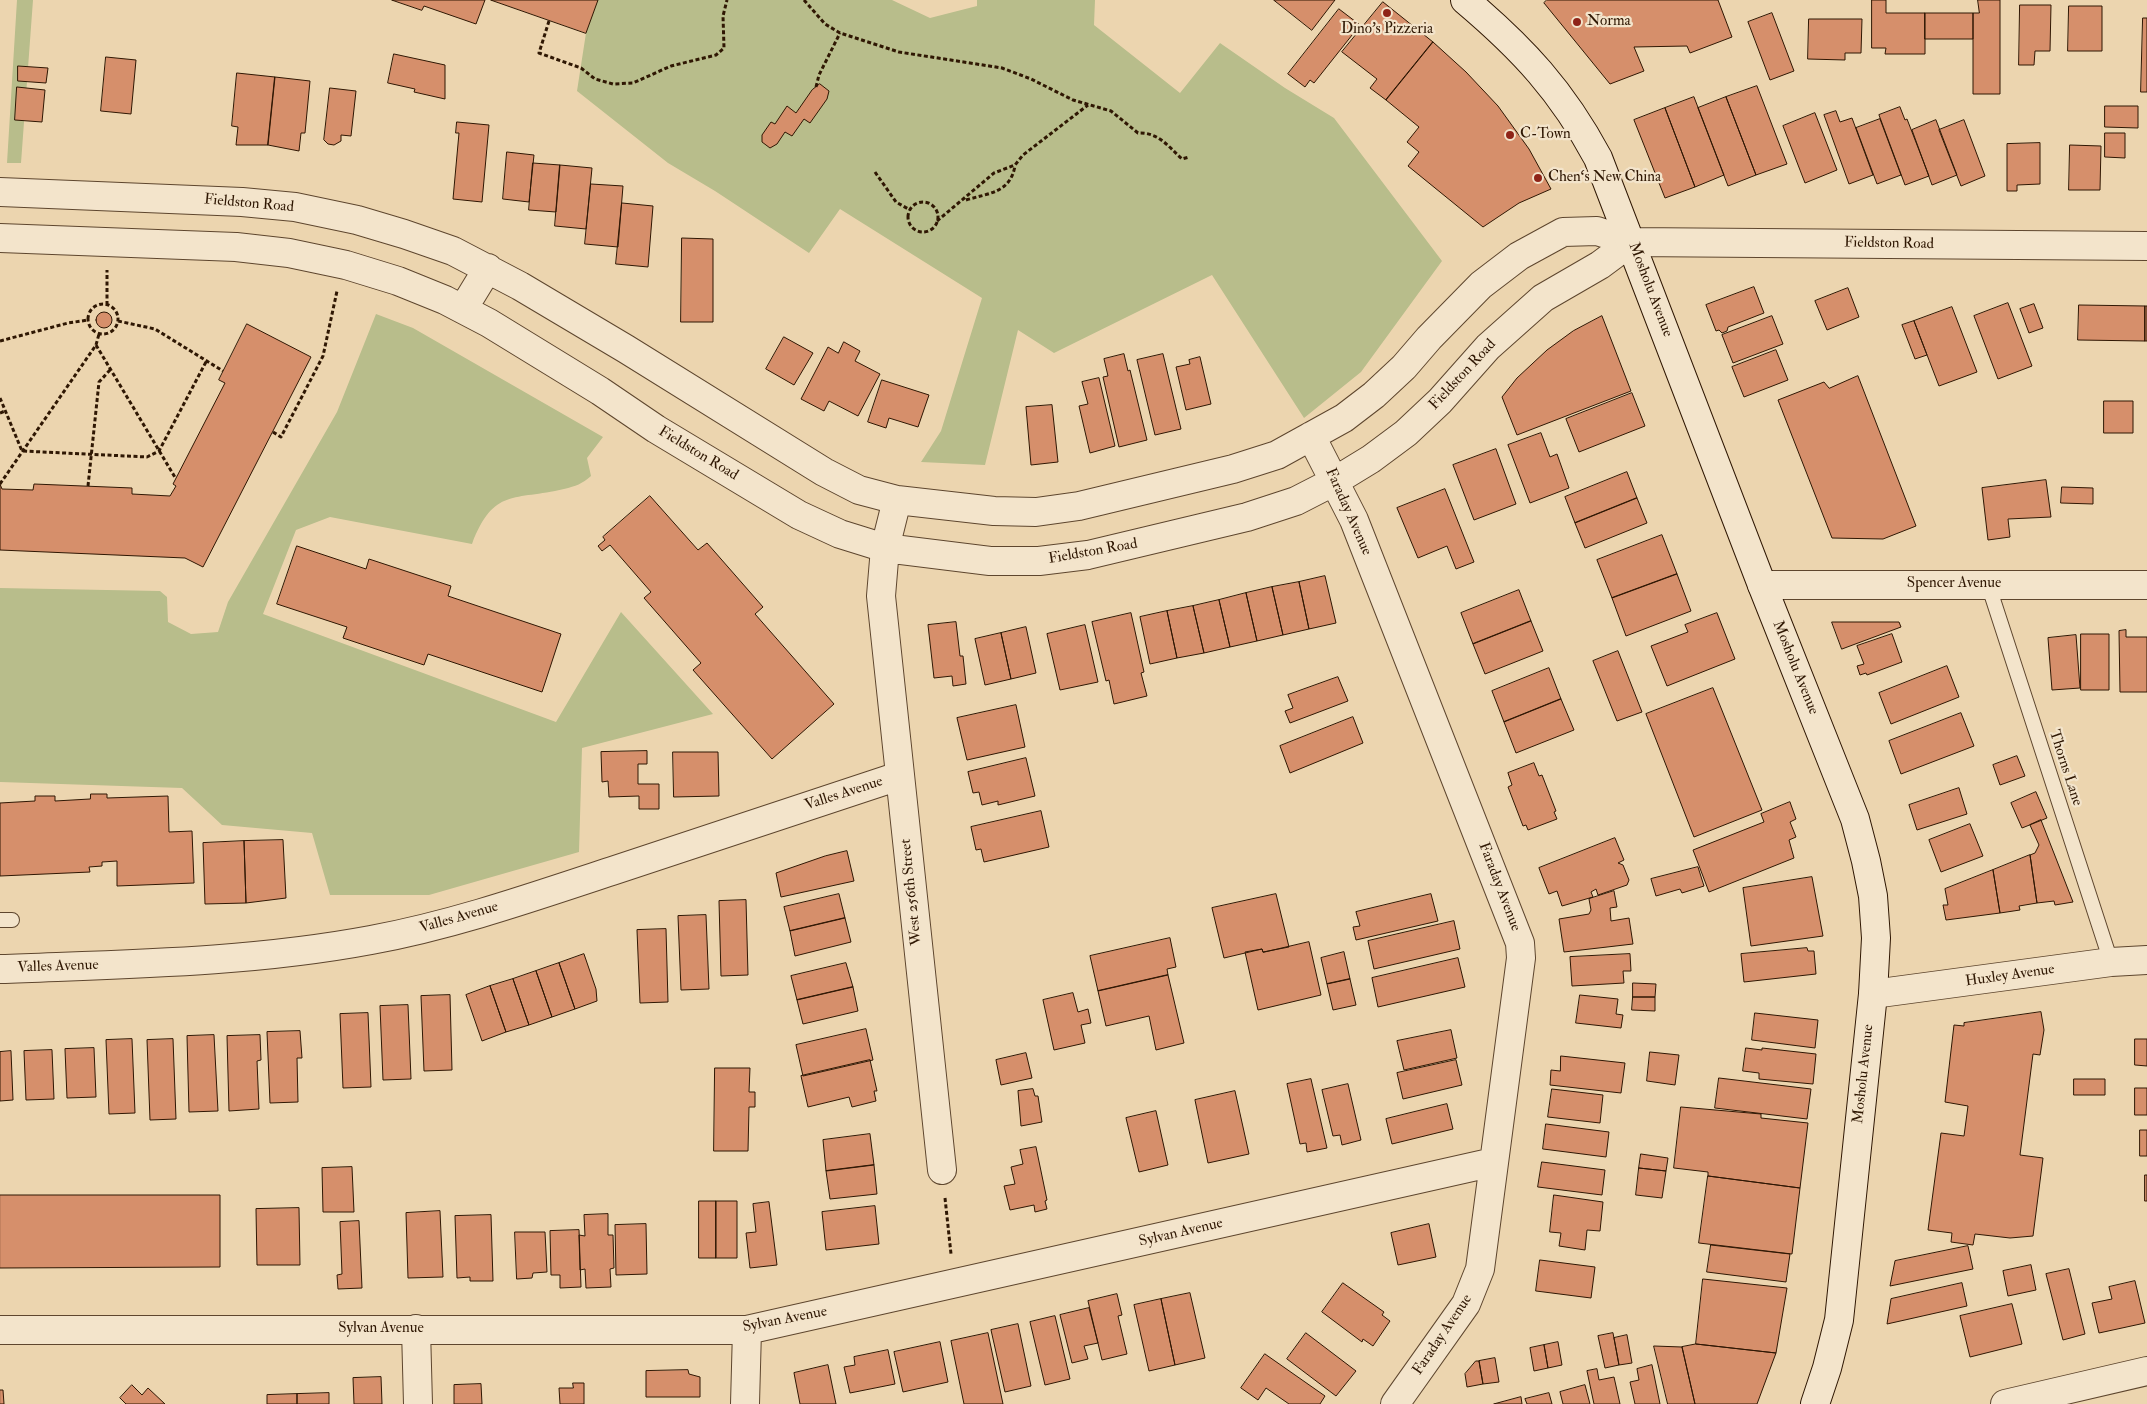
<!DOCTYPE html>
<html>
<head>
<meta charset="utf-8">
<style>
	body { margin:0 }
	canvas { display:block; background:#ecd5af }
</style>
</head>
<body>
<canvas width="2147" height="1404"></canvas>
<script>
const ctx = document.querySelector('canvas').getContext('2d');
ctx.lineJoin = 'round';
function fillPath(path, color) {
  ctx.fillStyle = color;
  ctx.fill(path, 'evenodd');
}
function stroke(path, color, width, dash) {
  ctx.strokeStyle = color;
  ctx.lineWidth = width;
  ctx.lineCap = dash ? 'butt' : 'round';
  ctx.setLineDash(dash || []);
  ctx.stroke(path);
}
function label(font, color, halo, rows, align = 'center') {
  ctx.font = font + ' "IM FELL Double Pica",serif';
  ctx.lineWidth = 4.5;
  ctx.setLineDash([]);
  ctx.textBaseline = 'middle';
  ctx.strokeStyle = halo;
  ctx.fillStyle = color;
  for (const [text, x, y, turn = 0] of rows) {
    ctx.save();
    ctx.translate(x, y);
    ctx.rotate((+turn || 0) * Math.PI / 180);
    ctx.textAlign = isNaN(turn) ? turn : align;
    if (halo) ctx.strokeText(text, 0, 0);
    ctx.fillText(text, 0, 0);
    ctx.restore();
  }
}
fillPath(new Path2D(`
	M17,0h16l-12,163h-14z
	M598,0h294l38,18 47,-12v-6h118l-1,25 86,68 40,-50 65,45 49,30 108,143 -81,111 -57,46 -92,-143 -158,78 -36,-23 -33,135 -64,-3 20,-31 41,-133 -142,-89 -31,44 -94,-62 -47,-28 -91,-72 9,-58z
	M376,314l37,14 190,109 -16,21 4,18c-9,8 -15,10 -27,13 -50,12 -70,-2 -92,55l-142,-27 -34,13 -33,84 293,108 65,-110 92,102 -131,34 -3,104 -150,43h-99l-18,-62 -90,-8 -40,-37 -182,-6v-194l160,3 7,6 1,25 23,12 27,-2 10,-30 109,-190z`), '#b8bd8b');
const building = new Path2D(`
	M392,0h93l-9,24 -52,-18 -2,4z
	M491,0h107l-12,33z
	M1274,0h61l-23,30z
	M1547,0h171l14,37 -42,16 -3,-7 -53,1 10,24 -34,13 -66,-81z
	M1872,0h14v13h39v41h-40l1,-6h-14z
	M1978,0h22v94h-27v-81h6z
	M1383,2l50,40 -47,58 -16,-12 7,-9 -35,-27z
	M2020,5h31l-1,46h-15l-1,14h-15z
	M2069,6h33v45h-34z
	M1339,9l21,16 -46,58 -4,-3 -5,7 -17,-13z
	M1772,13l22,58 -24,9 -22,-58z
	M1925,13h48v26h-48z
	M2143,18h4v74h-6z
	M1809,19h53l-1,34h-16v7l-37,-1z
	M1433,42l33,30 32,34 31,43 22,40 -32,14 -36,24 -75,-61 11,-14 -12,-10 12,-15 -33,-27z
	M394,54l51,11v34l-31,-7 1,-3 -27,-6z
	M106,57l30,3 -5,54 -30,-3z
	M18,66l30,2 -2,15 -28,-2z
	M237,73l38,4 -7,68h-32l2,-18 -6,-1z
	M275,77l35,4 -5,52h-4l-2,18 -31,-6z
	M820,84l9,7 -2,8 -17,24 -6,-4 -12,17 -7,-4 -8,12 -7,4 -8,-6v-7l9,-13 4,2 12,-18 9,7 16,-23z
	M1757,86l30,78 -31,11 -30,-78z
	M17,87l28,3 -3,32 -27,-2z
	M330,88l26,3 -5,45 -10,-1v6l-7,4 -6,-1 -4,-4z
	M1694,97l30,78 -29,12 -30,-79z
	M1726,97l30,78 -28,11 -30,-78z
	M2105,106h33v22l-33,-1z
	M1900,107l5,13 2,-1 22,57 -24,9 -26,-70z
	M1665,108l30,79 -30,11 -31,-78z
	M1836,111l4,11 12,-4 21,57 -24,9 -25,-69z
	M1815,113l22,57 -32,13 -22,-57z
	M1880,119l21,56 -24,9 -21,-56z
	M1936,120l21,55 -25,10 -20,-55z
	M1964,120l21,56 -24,10 -22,-56z
	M457,122l32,3 -7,77 -29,-3 6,-66h-3z
	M2105,133h20v25l-20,-1z
	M2040,143v41l-23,1v6h-10v-47z
	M2070,145l31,1 -1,44h-31z
	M507,152l27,3 -5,47 -26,-3z
	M533,163l27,2 -4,47 -27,-2z
	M560,165l32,3 -6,61 -31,-3z
	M591,184l32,2 -5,61 -33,-3z
	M622,203l31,3 -5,61 -32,-3z
	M682,238l31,1v83h-32z
	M1754,287l10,26 -36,14 -1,4 -5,2 -3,-3 -3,1 -10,-26z
	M1848,288l11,29 -32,13 -12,-29z
	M2008,303l24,63 -34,13 -24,-63z
	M2034,304l9,24 -14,5 -9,-24z
	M2079,305l66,1v35l-67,-1z
	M2145,306h2v35h-2z
	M1952,307l25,65 -38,14 -25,-65z
	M96 320a8 8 0 1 1 16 0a8 8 0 1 1-16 0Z
	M1602,316l29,75 -114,44 -15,-38 15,-19 30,-28 26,-19z
	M1772,316l11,28 -50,19 -11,-28z
	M1914,321l13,34 -12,4 -13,-34z
	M247,324l64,33 -108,210 -18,-9 -185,-8v-66l2,5 31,1 1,-6 98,4v6l38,2 6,-10 -3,-2 52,-101 -6,-3z
	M784,337l29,16 -19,32 -28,-16z
	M844,342l16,9 -5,10 25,13 -22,42 -29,-15 -5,10 -23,-12 27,-52 10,6z
	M1776,350l12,30 -44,17 -12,-30z
	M1124,354l4,17 2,-1 17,70 -28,7 -16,-70 5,-1 -4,-17z
	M1163,354l18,75 -26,6 -18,-75z
	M1200,357l11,47 -25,6 -10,-43 14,-3 -1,-4z
	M1858,376l58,150 -33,13 -51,-1 -54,-138 46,-18 5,6z
	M1099,378l16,68 -25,7 -11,-47 9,-2 -6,-22z
	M882,380l47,15 -11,32 -29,-9 -3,10 -18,-6z
	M1632,393l13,33 -66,26 -13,-33z
	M2104,401h29v32h-29z
	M1052,405l6,57 -27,3 -5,-58z
	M1541,433l9,24 7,-3 12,34 -39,15 -22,-58z
	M1496,449l20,55 -42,16 -21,-55z
	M1627,472l10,26 -62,25 -10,-26z
	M2046,480l5,37 -43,2 2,18 -22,3 -6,-52z
	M2062,487l31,1v16l-32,-1z
	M1445,489l29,73 -18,7 -9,-23 -29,12 -21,-50z
	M650,496l48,54 9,-7 56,64 -8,7 79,90 -62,55 -79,-89 8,-7 -57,-65 7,-6 -41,-47 -8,6 -4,-5 7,-6 -2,-3z
	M1637,498l10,25 -62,25 -10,-25z
	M1662,535l15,39 -65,24 -15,-38z
	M297,546l69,23 3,-10 82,27 -3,10 113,38 -19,58 -114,-38 -4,11 -81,-27 4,-11 -70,-23z
	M1677,574l14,37 -65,25 -14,-38z
	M1325,576l11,47 -27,6 -10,-47z
	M1299,582l10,47 -26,6 -11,-48z
	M1272,587l11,48 -26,6 -11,-48z
	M1519,590l12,31 -58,23 -12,-31z
	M1246,593l11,48 -27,6 -11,-47z
	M1219,600l11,47 -26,6 -11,-47z
	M1193,606l11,47 -27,5 -10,-47z
	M1167,611l10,47 -27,6 -10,-47z
	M1131,613l13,59 -3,1 6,23 -33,8 -5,-24 -3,1 -14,-59z
	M1717,613l18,46 -68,27 -16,-40 37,-14 -3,-7z
	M1531,621l12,30 -58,23 -12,-30z
	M956,622l4,34h3l3,28 -13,2 -1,-10 -18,2 -6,-53z
	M1832,622h67l2,5 -59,22z
	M1085,625l13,57 -38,8 -13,-56z
	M1026,627l10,46 -25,6 -10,-46z
	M2126,630v7h21v55h-27l-1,-61z
	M1001,633l10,46 -26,6 -10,-46z
	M1892,634l10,28 -35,13 -1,-2 -6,2 -3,-9 7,-2 -7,-18z
	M2081,634h28v56h-28z
	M2076,635l4,53 -28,2 -4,-52z
	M1618,651l24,61 -25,9 -24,-60z
	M1947,666l12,31 -68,27 -12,-31z
	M1549,668l12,31 -57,23 -12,-31z
	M1338,677l10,24 -58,22 -5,-12 8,-3 -5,-13z
	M1713,688l49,122 -68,27 -48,-123z
	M1561,699l13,31 -58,23 -12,-31z
	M1016,705l9,42 -58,13 -10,-42z
	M1961,713l13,33 -73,28 -12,-33z
	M1353,717l10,26 -73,30 -10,-27z
	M647,751v13h-9v20h21v25h-20v-13l-30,1 -1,-16 -6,1 -1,-30z
	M673,752h45l1,44 -45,1z
	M2017,756l8,20 -25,9 -7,-20z
	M1026,758l9,38 -37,9v-4l-16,4 -3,-13 -6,1 -5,-21z
	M1534,763l5,13 3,-1 14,36 -2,1 3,7 -29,11 -2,-5 -3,1 -15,-39 4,-2 -4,-12z
	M1959,788l8,26 -50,16 -8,-25z
	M2036,792l11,26 -25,10 -11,-25z
	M91,794h16v4l61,-2 1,36 23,-1 2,52 -77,3v-25l-15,1v4l-13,1 1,5 -90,4v-73l35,-2v-5h20v5l35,-2z
	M1790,802l6,17 -6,3 6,15 -7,3 5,18 -85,34 -16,-42 71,-28 -3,-8z
	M1041,811l8,36 -65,15 -3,-13 -5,1 -5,-23z
	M2041,820l32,82 -18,3 -1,-4 -17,2 -7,-48 5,-2 4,-8 -9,-20z
	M1970,824l13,32 -42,16 -12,-32z
	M1615,838l9,22 -6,3 5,2 6,15 -2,5 -29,10 -2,-6 -5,3 2,5 -31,9 -5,-15 -8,3 -10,-26z
	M283,840l3,58 -40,5 -2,-62z
	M244,841l2,62 -41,1 -2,-61z
	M847,851l7,30 -73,16 -5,-24 49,-17z
	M2030,855l7,48 -18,3 1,4 -20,3 -7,-43z
	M1698,867l6,19 -22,7 -2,-4 -24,7 -5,-17z
	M1993,870l7,43 -54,7 -3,-15h5l-3,-16z
	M1812,877l11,59 -72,10 -8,-58z
	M1614,891l3,16 -7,1 1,13 18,-3 4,26 -69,8 -5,-33 30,-5 2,-4 -2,-11z
	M839,894l6,24 -55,13 -6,-24z
	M1276,894l13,53 -26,5 -1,-3 -38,9 -12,-50z
	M1431,894l7,27 -82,19 -3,-13 7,-1 -4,-14z
	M746,900l2,75 -27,1 -2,-75z
	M706,915l3,74 -28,1 -3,-74z
	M845,918l6,24 -56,14 -5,-25z
	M1454,921l6,28 -86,20 -6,-28z
	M666,929l2,73 -28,1 -3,-73z
	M1170,938l6,29 -9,2 1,6 -70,16 -8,-35z
	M1309,942l12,53 -63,15 -13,-58 17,-3 1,3z
	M1807,948l1,3h6l2,23 -72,8 -3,-28z
	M1344,952l6,27 -23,5 -6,-26z
	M584,954l12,35 1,12 -22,8 -16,-46z
	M1630,954l1,17h-8l1,12 -52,3 -2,-29z
	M1458,958l7,29 -87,20 -6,-29z
	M559,963l16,46 -23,8 -16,-46z
	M846,963l7,24 -56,13 -6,-24z
	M536,971l16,46 -23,8 -16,-46z
	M1168,975l16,68 -28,7 -7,-34 -43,10 -8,-35z
	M513,979l16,46 -23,7 -16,-46z
	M1350,979l6,26 -23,5 -6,-26z
	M1633,983l23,1 -1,13h-22z
	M490,986l16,46 -24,9 -16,-46z
	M853,987l5,24 -55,13 -6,-24z
	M1073,993l5,19 10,-3 3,14 -10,2 4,18 -31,7 -11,-50z
	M450,995l2,75 -28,1 -3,-75z
	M1580,995l38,4 -2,15 7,1 -2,13 -45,-5z
	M1633,997h22v14l-23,-1z
	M408,1005l3,74 -28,1 -3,-74z
	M2041,1012l3,18 -4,25 -7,-1 -13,101 23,3 -10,78 -23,2 -35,-4 -2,11 -22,-3 1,-9 -24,-3 13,-97 23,3 4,-30 -23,-4 9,-77 10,1v-3z
	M368,1013l3,74 -28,1 -3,-74z
	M1755,1013l63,7 -3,28 -63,-8z
	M866,1029l7,31 -70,16 -7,-31z
	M1451,1030l6,28 -53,12 -7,-29z
	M300,1031l2,27h-5l1,44 -28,1 -3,-71z
	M214,1035l4,76 -29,1 -2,-76z
	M260,1035l1,25 -4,1 2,48 -30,2 -2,-75z
	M132,1039l3,74 -26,1 -3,-74z
	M173,1039l3,80 -26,1 -3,-80z
	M2135,1039h12v27l-12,-1z
	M94,1048l2,49 -29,1 -2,-49z
	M1746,1048l16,2v-2l54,6 -3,30 -54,-5v-6l-16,-2z
	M52,1050l2,49 -28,1 -2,-49z
	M11,1051l2,49 -13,1v-49z
	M1650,1052l29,3 -4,30 -28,-4z
	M1026,1053l6,25 -31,7 -5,-25z
	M1561,1056l64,7 -4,30 -71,-8 1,-15 9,1z
	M870,1060l7,31h-3l2,10 -24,6 -3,-10 -41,10 -7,-31z
	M1456,1060l6,25 -59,14 -6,-26z
	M715,1068h35l-1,24h6v15h-6l-1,44h-34z
	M1719,1078l92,11 -4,30 -92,-11z
	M1311,1079l16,69 -20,4 -1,-9 -6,1 -13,-60z
	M2074,1079h31v16h-31z
	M1348,1084l13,56 -19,5 -2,-10 -7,1 -11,-46z
	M2135,1088h12v27h-12z
	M1033,1089l2,7h3l4,26 -21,4 -3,-35z
	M1552,1089l51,6 -3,28 -52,-6z
	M1235,1091l14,63 -41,9 -13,-63z
	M1447,1104l6,25 -61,15 -6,-25z
	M1681,1107l80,7v4l47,5 -8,65 -92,-12v-4l-34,-4z
	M1156,1111l12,54 -29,7 -13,-54z
	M1546,1124l63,8 -3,25 -63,-8z
	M2140,1130h7v26h-7z
	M870,1134l4,31 -48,6 -3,-31z
	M1036,1147l11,53 -2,1 2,8 -12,3 -1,-7 -24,5 -6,-24 11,-2 -4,-17 12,-3 -3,-14z
	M1641,1154l27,4 -2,13 -27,-3z
	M1542,1162l63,8 -3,25 -64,-8z
	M874,1165l3,29 -47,5 -4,-28z
	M352,1167l2,45h-31l-1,-44z
	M1639,1168l27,3 -4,27 -26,-3z
	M2145,1175h2v26h-2z
	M1708,1176l92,12 -8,66 -93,-11z
	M0,1195h220v72l-220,1z
	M1554,1195l49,7 -3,29 -13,-1 -2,20 -26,-4 2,-13 -11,-1z
	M699,1201h17v57h-17z
	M716,1201h21v57h-21z
	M769,1202l8,63 -27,3 -4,-35 10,-1 -3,-28z
	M875,1206l4,38 -53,6 -4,-38z
	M299,1208l1,57h-43l-1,-56z
	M440,1211l3,66 -35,1 -2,-65z
	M608,1214v21h5l1,33 -4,1 1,18 -25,1 -1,-19 -5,1 -1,-35 6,1 -1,-21z
	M491,1215l2,66h-23v-4l-13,1 -2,-62z
	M359,1221l3,67 -24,1 -1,-14 5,-1 -2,-52z
	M646,1224l1,50 -31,1 -1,-50z
	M1429,1224l7,33 -38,8 -7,-32z
	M579,1230l2,57 -21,1v-13h-9l-1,-44z
	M515,1232h30l2,40 -14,1 -1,5 -15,1z
	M1711,1245l79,9 -4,28 -79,-10z
	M1968,1246l5,23 -83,17 5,-25z
	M1540,1260l55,7 -4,31 -55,-7z
	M2031,1265l5,25 -28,6 -5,-25z
	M2069,1269l16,65 -22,6 -17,-66z
	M1703,1279l84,9 -11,65 -80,-9z
	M2135,1281l10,42 -46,10 -7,-30 20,-4 -3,-12z
	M1343,1283l41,29 -2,3 8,6 -17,25 -10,-7 -1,3 -40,-30z
	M1962,1283l5,23 -80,18 4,-25z
	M1190,1293l15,65 -30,7 -14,-66z
	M1117,1294l5,21 -4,1 9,38 -25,6 -14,-59z
	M1161,1299l14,66 -26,6 -15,-66z
	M2012,1304l10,40 -52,13 -10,-41z
	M1089,1308l9,35 -14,3 4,13 -16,4 -12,-48z
	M1055,1316l15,63 -25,6 -15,-63z
	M1018,1324l13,62 -26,6 -14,-62z
	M988,1333l15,71h-39l-13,-63z
	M1306,1333l50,38 -20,25 -49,-37z
	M1613,1333l6,32 -14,3 -7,-32z
	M1627,1335l5,28 -13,2 -5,-27z
	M940,1342l8,40 -45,10 -9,-40z
	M1558,1342l4,23 -14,3 -4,-23z
	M1696,1344l80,9 -19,51h-62l-13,-57z
	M1544,1345l4,23 -14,3 -4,-23z
	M1654,1346l28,1 13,57h-27z
	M888,1350l7,34 -45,9 -6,-26 11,-2 -1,-8z
	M1265,1354l60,42 -5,8h-31l-23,-16 -8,12 -17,-12z
	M1495,1358l4,24 -16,2 -4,-23z
	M1476,1361h3l4,23 -16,3 -2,-13z
	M828,1365l8,39h-36l-6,-31z
	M1652,1365l8,39h-25l-5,-22 9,-2 -2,-11z
	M1597,1369l2,11 15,-3 6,27h-26l-7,-33z
	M688,1370l1,4 11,3v20h-54v-26z
	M381,1377l1,27h-28l-1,-26z
	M573,1383h11v21h-24l-1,-16h14z
	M481,1384l1,20h-28v-19z
	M132,1385l10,10 6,-7 17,16h-39l-6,-6z
	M1585,1385l5,19h-27l-3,-12z
	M0,1390h3l1,14h-4z
	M329,1393v11h-32v-10z
	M1549,1393l3,11h-25l-2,-5z
	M297,1394v10h-30v-9z
	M1521,1397l1,7h-28z`);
fillPath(building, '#d68f6b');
stroke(building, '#2f1703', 1);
const lane = new Path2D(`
	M1988,584l123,378
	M0,920h12`);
const street = new Path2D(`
	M0,192l242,10 53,5 62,13 47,14 49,17 67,35 106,63 198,123 35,18 38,10 97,11 42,1 43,-6 154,-37 44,-14 67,-37 30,-23 30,-28 25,-29 52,-53 38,-29 44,-24 34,-1 34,11 516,4
	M0,238l236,9 53,6 57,12 52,16 47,19 44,23 111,68 56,38 143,86 41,19 45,14 105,13h49l49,-6 159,-38 49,-16 39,-20 36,-22 35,-26 34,-32 48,-54 55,-49 57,-33 31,-23
	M463,309l25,-41
	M1311,436l43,84 166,423 1,15 -41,311 -14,35 -71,100
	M897,500l-12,48 -4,48 61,574
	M1762,585h385
	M0,969c124,-5 248,-6 371,-29 82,-15 162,-43 241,-69 96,-32 192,-63 287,-95
	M1873,994l238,-32 36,-2
	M416,1329l2,75
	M0,1330h747l747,-168
	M745,1404l2,-74
	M2005,1404l142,-33`);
const secondary = new Path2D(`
	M1465,0c58,49 97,91 133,158l164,427 93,234 11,42 7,35 3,42 -3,56 -34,326 -12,48 -12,36`);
stroke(lane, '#5e462e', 16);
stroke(street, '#5e462e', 30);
stroke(secondary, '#2f1703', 30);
stroke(new Path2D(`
	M804,0l21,24 15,9 59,19 103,16 29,11 42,21 38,11 27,22c20,-1 30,13 44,26l7,-2
	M549,21l-10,32 42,15 14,11 18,5 20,-1 38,-17 45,-11 8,-7 -1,-32 4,-16
	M816,87l3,-12 21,-42
	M875,172l21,30 14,8
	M966,200c23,-7 44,-7 49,-34
	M908 217a15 15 0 1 1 30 0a15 15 0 1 1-30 0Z
	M937,221l57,-48 21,-8 8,-10 65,-50
	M88 319a15 15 0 1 1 30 0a15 15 0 1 1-30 0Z
	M107,305v-35
	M118,321l37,8 68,42
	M0,341l68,-18 20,-3
	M96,345l80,134
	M0,398l22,53 125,6 12,-6 48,-91
	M0,413l5,-2
	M273,432l8,5 42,-81 14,-65
	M0,484l96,-139 3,-11
	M88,486l11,-104 11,-12
	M945,1198l6,56`), '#2f1703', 3, [4, 2.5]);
stroke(lane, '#f3e4cb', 14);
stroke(street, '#f3e4cb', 28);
stroke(secondary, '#f3e4cb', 28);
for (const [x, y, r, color] of [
	[1387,13,5,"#8f2418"],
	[1577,22,5,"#8f2418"],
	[1510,135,5,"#8f2418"],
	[1538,178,5,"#8f2418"]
]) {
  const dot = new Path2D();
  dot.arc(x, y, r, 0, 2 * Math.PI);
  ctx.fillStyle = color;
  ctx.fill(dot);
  stroke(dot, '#f3e4cb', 2);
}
label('15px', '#2f1703', '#f3e4cb', [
	["Norma",1587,22],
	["Dino's Pizzeria",1387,30,"center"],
	["C-Town",1520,135],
	["Chen‘s New China",1548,178]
], 'left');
label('15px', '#2f1703', '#f3e4cb', [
	["Fieldston Road",249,204,5],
	["Fieldston Road",1889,244,1],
	["Mosholu Avenue",1650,290,69],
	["Fieldston Road",1463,375,-47],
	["Fieldston Road",698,454,31],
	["Faraday Avenue",1348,512,66],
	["Fieldston Road",1093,552,-10],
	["Spencer Avenue",1954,584],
	["Mosholu Avenue",1795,668,68],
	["Thorns Lane",2065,768,72],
	["Valles Avenue",844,794,-18],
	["Faraday Avenue",1499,887,69],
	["West 256th Street",912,892,-96],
	["Valles Avenue",459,918,-16],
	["Valles Avenue",58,967,-2],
	["Huxley Avenue",2010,976,-8],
	["Mosholu Avenue",1864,1074,-84],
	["Sylvan Avenue",1181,1233,-13],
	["Sylvan Avenue",785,1320,-11],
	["Sylvan Avenue",381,1329],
	["Faraday Avenue",1443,1335,-56]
]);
</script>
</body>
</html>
